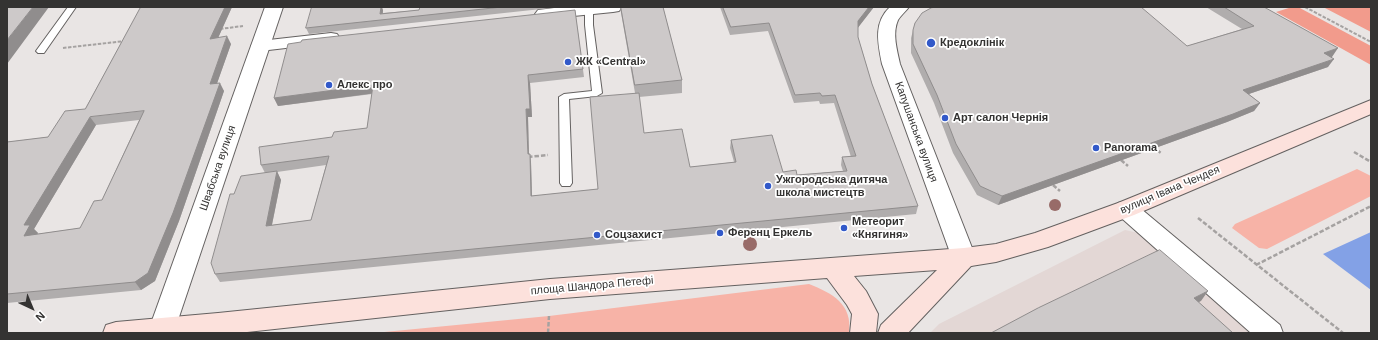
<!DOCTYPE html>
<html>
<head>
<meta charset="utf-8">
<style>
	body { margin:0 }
	#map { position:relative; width:1378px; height:340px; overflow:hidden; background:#e9e5e4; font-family:Arial,sans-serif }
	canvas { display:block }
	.frame { position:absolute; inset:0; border:8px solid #343332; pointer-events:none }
	.north { position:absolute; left:12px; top:288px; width:40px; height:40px; -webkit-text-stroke:3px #fff; paint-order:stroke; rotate:136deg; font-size:11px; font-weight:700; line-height:16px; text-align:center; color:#343332 }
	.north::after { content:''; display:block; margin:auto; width:14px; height:18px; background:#343332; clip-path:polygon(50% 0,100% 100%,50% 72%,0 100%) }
</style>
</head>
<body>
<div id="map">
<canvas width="1378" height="340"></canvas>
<div class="frame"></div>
<div class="north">N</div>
</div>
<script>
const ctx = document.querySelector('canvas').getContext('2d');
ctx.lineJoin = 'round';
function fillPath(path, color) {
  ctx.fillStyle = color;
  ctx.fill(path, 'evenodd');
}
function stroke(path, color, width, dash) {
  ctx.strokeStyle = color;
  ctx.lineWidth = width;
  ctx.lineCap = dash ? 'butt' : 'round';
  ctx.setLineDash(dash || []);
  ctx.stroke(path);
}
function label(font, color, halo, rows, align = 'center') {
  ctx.font = font + ' Arial,sans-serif';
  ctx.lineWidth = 3.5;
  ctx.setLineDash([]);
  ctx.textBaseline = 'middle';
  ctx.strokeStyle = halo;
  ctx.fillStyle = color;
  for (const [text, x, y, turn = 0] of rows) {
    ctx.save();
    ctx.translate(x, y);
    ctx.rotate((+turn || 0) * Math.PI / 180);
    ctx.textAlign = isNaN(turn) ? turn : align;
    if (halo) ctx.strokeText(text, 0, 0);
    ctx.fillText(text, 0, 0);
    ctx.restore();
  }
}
fillPath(new Path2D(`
	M1125,230l18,4 115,99h-328l9,-9z`), '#e3d7d5');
fillPath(new Path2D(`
	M1357,169l14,7v20l-104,53 -8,-1 -27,-20 3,-4z
	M809,284c23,9 44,20 40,49h-475l175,-17z`), '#f7b3a7');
fillPath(new Path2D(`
	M1292,7h6l73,39v19l-95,-53z
	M1323,7h48v25z`), '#f29b8c');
fillPath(new Path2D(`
	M1371,232v58l-48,-36z`), '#83a1e6');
const service = new Path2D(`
	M68,7h8l-32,46h-6l-2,-2z
	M587,7h5l1,2v16l9,68 -5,3 -28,3 3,84 -2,3h-8l-2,-3 -1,-86 5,-3 28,-3 -7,-66v-16z`);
const minor = new Path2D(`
	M562,7h60l-3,4 -6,1 -69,7 -6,-1 -3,-4 3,-4z
	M890,7h19c-3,4 -8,8 -11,13 -6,13 -1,30 2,44l76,194 -3,7 -9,3 -9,-3 -3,-7 -70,-194c-4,-21 -9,-41 8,-57z
	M331,33l6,1 3,4 -3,4 -77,9 -6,-1 -3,-4 3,-4 6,-1z
	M1126,201l8,2 146,122 3,8h-32l-133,-118 -4,-6 4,-6z`);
const tertiary = new Path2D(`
	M265,7h18l-108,322 -2,4h-22l-2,-4z`);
const secondary = new Path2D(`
	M1371,100v14l-237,101 -86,32 -52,15 -25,4 -63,67h-30l3,-8 56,-55 -83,6 12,15 12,23 -2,19h-26l2,-19 -5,-9 -20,-27 -277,21 -312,34h-135l3,-8 10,-3 102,-9 332,-34 414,-31 32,-4 39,-11 83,-30z`);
stroke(service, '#646160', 2);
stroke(minor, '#646160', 2);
stroke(tertiary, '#646160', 2);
stroke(secondary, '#646160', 2);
stroke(new Path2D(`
	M1305,7l66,35
	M220,29l23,-3
	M63,48l62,-7
	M1155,148l3,3`), '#a5a2a1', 2, [3.5, 1.5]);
stroke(new Path2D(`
	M1157,150l4,3
	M1354,152l17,10
	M528,157l20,-2
	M1121,160l7,6
	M1053,185l7,6
	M1198,218l145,115
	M1256,265l115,-59
	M548,333l1,-17`), '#a5a2a1', 2.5, [4.5, 2]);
fillPath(service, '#fff');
fillPath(minor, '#fff');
fillPath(tertiary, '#fff');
fillPath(secondary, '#fce1dc');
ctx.fillStyle = '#986b68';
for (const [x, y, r] of [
	[1055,205,6],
	[750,244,7]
]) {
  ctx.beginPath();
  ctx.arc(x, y, r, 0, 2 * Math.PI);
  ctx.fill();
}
fillPath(new Path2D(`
	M141,7h91l-14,31 13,6 -14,39 7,8 -45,130 -24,60 -14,9 -134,13v-161l41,-5 37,-28zM139,120l-37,80 -22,28 -43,6 1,-1 -4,-4 62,-104z
	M420,7h140l-251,27 -3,-6 77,-18v3l36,-3z
	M620,7h43l19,73v13l-43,4 5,36 46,34 44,-5 -4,-14 1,-8 52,32 14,3 46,-4 -2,-6 1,-8h9l-17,-54 -14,1 -1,-3 -25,2 -26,-72 -38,4 -10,-28h154l-16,20v10l14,47 46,122 -2,8 -696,68 -5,-8 19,-80 31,-21 -4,-8 71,-28 35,-9 5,-34 -94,12 -4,-8 301,-88 9,67 -54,6 2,34h-4l1,37 2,8 1,34 66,-7 37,-96zM326,165l-15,55 -39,5 9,-45 -4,-8z
	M1206,7h61l-2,1 67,49h-1l-3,10 -79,27 11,9 -6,8 -27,11 -229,83 -21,-10 -24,-42 -19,-50 -23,-50v-15l4,-15 272,23 55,-17z`), '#b0adad');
fillPath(new Path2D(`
	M33,7h16l-42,57v-24z
	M225,7h7l-18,40 -4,-8z
	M381,7h1l1,3 -1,10 -2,-6z
	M869,7h5l-17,22 1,-8z
	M227,36l4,8 -17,48 -4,-8z
	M1338,48l-6,9 -14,4 6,-8z
	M1334,59l-6,8 -91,31 6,-8z
	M528,75l2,8 2,34h-4l1,46 -1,-9 -2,-45z
	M220,83l4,8 -45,130 -24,60 -14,9 -6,-8z
	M373,85l3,8 -98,13 -4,-8z
	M1260,103l-6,8 -27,11 -229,83 4,-9z
	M90,117l6,8 -62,104 4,4 -7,11 -7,-8v-11z
	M530,154l1,8 1,42 -1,-8z
	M277,171l4,9 -11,54 -4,-8z
	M1208,291l-7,10 -14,7 7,-10z`), '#908d8d');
const building = new Path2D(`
	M7,7h26l-26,33z
	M141,7h84l-15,32 17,-3 -17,48 10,-1 -47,130 -25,60 -13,9 -128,12v-152l41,-5 17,-26 20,-2zM144,111l-42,89 -8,1 -14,27 -56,8 6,-11h-6l66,-108z
	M312,7h69l-1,7 39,-4 1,-3h82l-196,21z
	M621,7h42l19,73 -47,5z
	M723,7h146l-11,14v16l14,47 46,122 -703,68 -4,-11 19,-69h4l7,-18 36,-5 -11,55 45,-6 18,-64 -68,9 -2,-18 73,-10 2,-5 33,-4 6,-43 -99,13 14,-54 13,-2 1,-2 273,-30 8,59 -55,6 2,34h-4l2,45h2l1,42 67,-7 -8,-92 49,-4 5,40 38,-4 8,38 46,-5 -5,-22 41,-5 11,37 13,-2 1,5 50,-4 -5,-14 14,-1 -21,-61 -13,1 -2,-3 -25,2 -26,-72 -38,4z
	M936,7h205l46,39 67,-20 -30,-19h40l74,41 -14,5 10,6 -91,31 17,13 -27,11 -231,82 -22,-10 -24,-42 -19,-49 -24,-51v-14l2,-7 7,-10 9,-5z
	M1160,250l48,41 -14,7 39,35h-242l47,-25z`);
fillPath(building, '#cdc9c9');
stroke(building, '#908d8d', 1);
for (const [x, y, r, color] of [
	[931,43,5,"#3259c9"],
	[568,62,4,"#3259c9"],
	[329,85,4,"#3259c9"],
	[945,118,4,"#3259c9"],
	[1096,148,4,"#3259c9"],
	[768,186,4,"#3259c9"],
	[844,228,4,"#3259c9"],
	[720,233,4,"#3259c9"],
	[597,235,4,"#3259c9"]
]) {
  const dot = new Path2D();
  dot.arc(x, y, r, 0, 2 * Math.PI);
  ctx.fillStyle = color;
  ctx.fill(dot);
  stroke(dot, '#fff', 1.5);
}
label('bold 11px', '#343332', '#fff', [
	["Кредоклінік",940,43],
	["ЖК «Central»",576,62],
	["Алекс про",337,85],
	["Арт салон Чернія",953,118],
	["Panorama",1104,148],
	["Ужгородська дитяча",776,180],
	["школа мистецтв",776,193],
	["Метеорит",852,222],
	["«Княгиня»",852,235],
	["Ференц Еркель",728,233],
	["Соцзахист",605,235]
], 'left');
label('11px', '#343332', '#fff', [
	["Капушанська вулиця",916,132,70],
	["Швабська вулиця",218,168,-71],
	["вулиця Івана Чендея",1170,190,-23],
	["площа Шандора Петефі",592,286,-5]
]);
</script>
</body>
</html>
